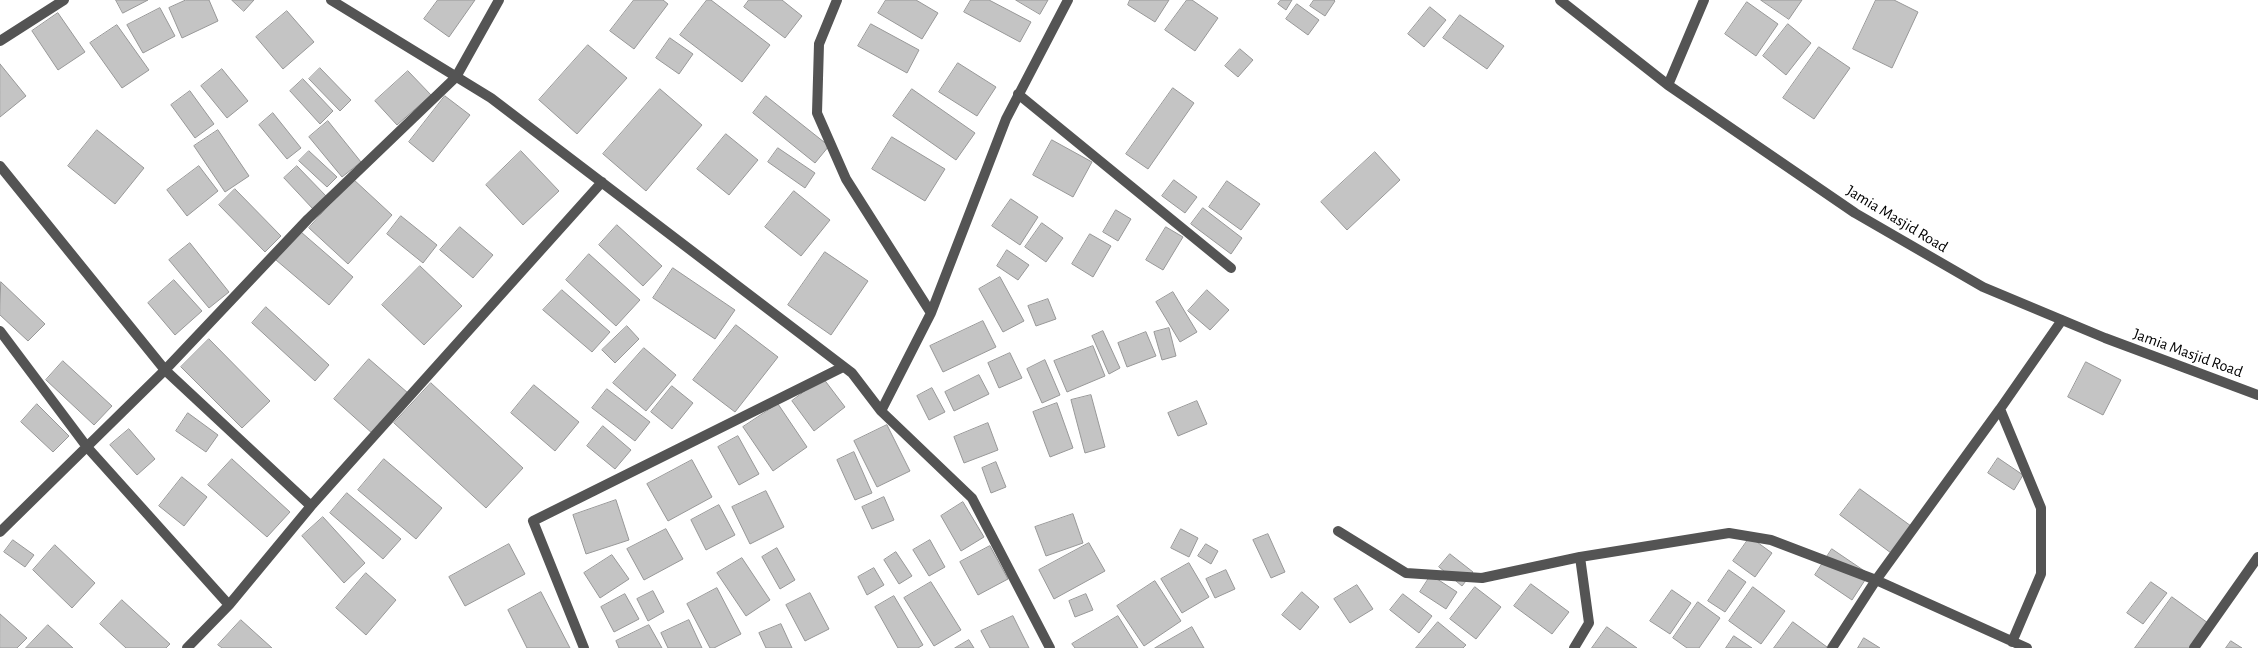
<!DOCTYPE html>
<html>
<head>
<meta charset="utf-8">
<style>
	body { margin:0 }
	canvas { display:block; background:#fff }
</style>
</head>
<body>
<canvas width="2258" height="648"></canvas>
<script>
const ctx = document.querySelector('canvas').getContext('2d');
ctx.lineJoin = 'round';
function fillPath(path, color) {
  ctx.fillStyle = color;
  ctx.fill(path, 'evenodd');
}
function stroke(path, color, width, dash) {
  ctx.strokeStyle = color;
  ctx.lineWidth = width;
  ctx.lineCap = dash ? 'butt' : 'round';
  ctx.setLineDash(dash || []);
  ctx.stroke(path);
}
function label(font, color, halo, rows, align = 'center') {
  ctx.font = font + ' "Alegreya Sans",sans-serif';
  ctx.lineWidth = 3.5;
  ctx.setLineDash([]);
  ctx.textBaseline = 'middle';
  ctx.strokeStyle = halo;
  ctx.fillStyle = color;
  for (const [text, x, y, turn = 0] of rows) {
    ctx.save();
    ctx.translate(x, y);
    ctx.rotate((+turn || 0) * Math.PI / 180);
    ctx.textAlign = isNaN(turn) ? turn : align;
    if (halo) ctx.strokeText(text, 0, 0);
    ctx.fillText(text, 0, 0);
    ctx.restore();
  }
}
const building = new Path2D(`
	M116,0h32l-25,13z
	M186,0h23l9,21 -36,17 -13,-30z
	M232,0h22l-10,11z
	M438,0h37l-26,37 -25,-18z
	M634,0h29l5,4 -34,45 -24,-18z
	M707,0h4l59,45 -28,37 -62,-47z
	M749,0h33l20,16 -17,22 -41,-31z
	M886,0h30l22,13 -16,26 -44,-26z
	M971,0h18l42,22 -11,20 -56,-30z
	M1016,0h32l-8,14z
	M1130,0h39l-14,22 -27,-17z
	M1187,0h5l26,18 -23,33 -30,-21z
	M1281,0h11l-6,10 -8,-6z
	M1314,0h20l1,1 -10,15 -15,-10z
	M1761,0h41l-13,19z
	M1876,0h18l24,12 -26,56 -39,-19z
	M1747,2l31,22 -22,32 -31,-22z
	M1297,4l22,16 -11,15 -22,-16z
	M1430,7l16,13 -22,27 -16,-13z
	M160,8l15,28 -32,17 -16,-28z
	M287,11l27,31 -31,27 -27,-32z
	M58,13l27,39 -27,18 -26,-39z
	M1460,15l44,31 -17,23 -44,-31z
	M871,24l48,26 -12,23 -49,-27z
	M1788,24l23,19 -25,32 -23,-19z
	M117,25l32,45 -27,18 -32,-45z
	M670,38l23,16 -14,20 -23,-16z
	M588,45l39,33 -50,56 -38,-34z
	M1819,47l31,21 -36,51 -31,-21z
	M1240,49l13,11 -15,17 -13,-11z
	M958,63l38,24 -19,29 -38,-24z
	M0,64l26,32 -26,21z
	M320,68l31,32 -11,11 -31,-32z
	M222,69l26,32 -21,17 -26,-32z
	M408,71l23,24 -34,30 -22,-24z
	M303,79l30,32 -13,13 -30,-33z
	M1173,88l21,15 -46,66 -22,-15z
	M660,89l42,36 -56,66 -43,-37z
	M912,89l63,44 -19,27 -63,-44z
	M190,91l24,33 -19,14 -24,-33z
	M445,96l25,19 -37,47 -24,-20z
	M766,96l63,50 -14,17 -62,-50z
	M273,113l28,35 -14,11 -28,-34z
	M328,121l33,41 -19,15 -33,-40z
	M97,130l47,38 -29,36 -47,-38z
	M218,130l31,46 -24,16 -31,-46z
	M726,134l32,26 -29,35 -32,-26z
	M892,137l53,32 -20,32 -53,-32z
	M1052,140l40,22 -19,35 -40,-22z
	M778,148l37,25 -10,15 -37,-26z
	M309,151l28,26 -10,10 -28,-26z
	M521,151l38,40 -36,34 -37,-40z
	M1375,152l25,28 -53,50 -26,-28z
	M199,166l19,25 -31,25 -20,-26z
	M297,166l30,31 -14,12 -29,-31z
	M353,179l39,36 -44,49 -39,-36z
	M1174,180l23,17 -12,16 -23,-17z
	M1227,181l33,23 -19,26 -32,-23z
	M235,189l46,47 -16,16 -46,-47z
	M794,191l36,29 -29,36 -36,-29z
	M1011,199l27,18 -18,28 -28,-19z
	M1203,208l39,30 -11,16 -40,-30z
	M1116,210l15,9 -13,22 -15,-9z
	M401,216l36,29 -14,18 -36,-29z
	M1042,223l21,15 -17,24 -21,-15z
	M617,225l45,41 -19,20 -44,-41z
	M460,227l33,28 -20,23 -33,-28z
	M1166,227l17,10 -20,33 -17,-10z
	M301,232l52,45 -24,28 -53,-45z
	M1090,234l21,12 -18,31 -21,-13z
	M190,243l39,49 -20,16 -40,-48z
	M1007,250l22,15 -11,15 -21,-14z
	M825,252l43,29 -37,54 -43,-30z
	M589,254l51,46 -24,26 -50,-46z
	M420,266l42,40 -38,39 -42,-40z
	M673,268l62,42 -20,29 -62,-41z
	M1000,277l24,44 -21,11 -24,-43z
	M174,280l28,31 -27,24 -27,-32z
	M1,282l44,42 -17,17 -28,-26z
	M562,290l48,42 -18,20 -49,-42z
	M1207,290l22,20 -19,20 -22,-19z
	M1173,292l24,40 -17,10 -24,-40z
	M1048,299l8,20 -20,7 -8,-20z
	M266,307l63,58 -14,16 -63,-58z
	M983,321l13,26 -53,25 -13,-26z
	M736,325l42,32 -43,55 -42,-32z
	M627,326l12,13 -24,24 -13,-13z
	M1169,328l7,28 -14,4 -8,-28z
	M1103,331l17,37 -11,6 -17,-38z
	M1146,332l10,24 -29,11 -9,-24z
	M209,339l61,62 -28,27 -61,-61z
	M1093,346l12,30 -38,16 -13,-31z
	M644,348l32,27 -30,36 -33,-28z
	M1010,353l12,25 -23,10 -11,-25z
	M369,359l39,34 -35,41 -39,-35z
	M1045,360l15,35 -18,8 -15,-34z
	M63,361l49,45 -18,19 -48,-45z
	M2086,362l35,18 -18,35 -35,-18z
	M979,375l10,19 -35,17 -9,-19z
	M823,378l22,29 -31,24 -22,-30z
	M431,383l92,85 -37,40 -92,-85z
	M534,385l45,37 -24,29 -44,-38z
	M672,386l21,17 -21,26 -21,-17z
	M932,388l13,24 -16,8 -12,-24z
	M607,389l43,33 -15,19 -43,-33z
	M1091,395l14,52 -20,6 -14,-53z
	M1197,401l10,23 -29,12 -10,-23z
	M1057,403l16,45 -23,9 -17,-45z
	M37,404l32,32 -16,16 -32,-30z
	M778,404l29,43 -34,24 -30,-44z
	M188,413l30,22 -12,17 -30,-21z
	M988,423l10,27 -34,13 -10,-26z
	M887,425l23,46 -33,16 -23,-46z
	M603,426l28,24 -16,19 -28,-23z
	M129,429l26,30 -18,16 -27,-30z
	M738,436l21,38 -20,11 -21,-38z
	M854,452l18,41 -17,7 -18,-40z
	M1998,458l25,17 -9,15 -26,-17z
	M232,459l58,53 -23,25 -59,-52z
	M384,459l58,49 -26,31 -58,-49z
	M692,460l20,37 -44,24 -21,-37z
	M996,462l10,25 -15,6 -9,-25z
	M182,477l25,20 -23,29 -25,-20z
	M1860,489l51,37 -20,27 -51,-38z
	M766,491l18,36 -34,17 -18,-37z
	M347,493l54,46 -18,20 -53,-46z
	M884,497l10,23 -22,9 -10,-22z
	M616,500l13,40 -43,14 -13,-39z
	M963,502l21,35 -23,14 -20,-35z
	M719,505l16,30 -29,15 -15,-30z
	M1073,514l10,29 -37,13 -11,-29z
	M323,517l42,46 -21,20 -42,-47z
	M666,529l17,30 -39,21 -17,-31z
	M1181,529l17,9 -9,19 -18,-9z
	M1268,534l17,38 -14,6 -18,-38z
	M1750,537l22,16 -17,24 -22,-16z
	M13,540l21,15 -9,12 -21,-15z
	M930,540l15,27 -16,9 -16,-26z
	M1089,543l16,28 -51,28 -15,-29z
	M509,544l16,30 -60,32 -16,-29z
	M1206,544l12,7 -7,13 -13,-8z
	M55,545l40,38 -23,25 -39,-38z
	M990,546l18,33 -30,16 -18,-33z
	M777,548l18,32 -15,9 -18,-32z
	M1832,549l37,25 -17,26 -37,-25z
	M896,552l16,24 -13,8 -15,-24z
	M1450,554l23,18 -11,14 -23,-19z
	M612,555l17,24 -29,19 -16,-25z
	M742,558l28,42 -24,16 -29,-43z
	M1189,563l20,34 -27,16 -21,-34z
	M874,568l10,17 -17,10 -9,-18z
	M1226,570l9,19 -20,9 -9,-19z
	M1729,570l17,12 -21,30 -17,-11z
	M366,573l30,27 -30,35 -30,-27z
	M1431,575l26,17 -11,17 -26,-17z
	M1155,581l26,40 -37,25 -27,-40z
	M931,582l30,48 -27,16 -30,-48z
	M2151,582l16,11 -24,31 -16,-11z
	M1531,584l38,28 -17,22 -38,-28z
	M1357,585l16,24 -23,14 -16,-24z
	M1475,587l26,20 -25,32 -26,-20z
	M1753,587l32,24 -24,33 -32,-23z
	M717,588l24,46 -27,14h-4l-23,-44z
	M1672,590l19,13 -21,31 -20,-13z
	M653,591l11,21 -16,9 -11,-22z
	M541,592l29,56h-43l-19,-38z
	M1302,592l17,15 -19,23 -18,-15z
	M810,593l19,36 -24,12 -19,-36z
	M625,594l14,25 -25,13 -13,-25z
	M1086,594l7,16 -18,7 -6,-16z
	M1403,594l29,22 -13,17 -29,-23z
	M894,596l29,49 -5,3h-20l-23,-41z
	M2172,597l36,26 -18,25h-55z
	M122,600l48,44 -4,4h-40l-26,-24z
	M1698,602l22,16 -21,30h-12l-14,-10z
	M0,614l27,24 -10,10h-17z
	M1013,616l16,32h-39l-9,-17z
	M1118,616l20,32h-63l-3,-4z
	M241,620l31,28h-50l-4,-3z
	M689,620l13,28h-34l-7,-15z
	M1438,622l28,23 -3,3h-47z
	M1793,622l34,25 -1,1h-52z
	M781,624l11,24h-26l-7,-15z
	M48,625l25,23h-47z
	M649,625l13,23h-43l-3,-7z
	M1192,627l12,21h-49z
	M1607,627l30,21h-45z
	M1734,636l18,12h-26z
	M1864,638l16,10h-22z
	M969,640l5,8h-19z
	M2231,641l11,7h-16z`);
fillPath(building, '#c4c4c4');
stroke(building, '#989898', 1);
stroke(new Path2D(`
	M331,0l160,98 361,275 29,38 91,87 78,150
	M837,0l-18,44 -2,69 29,66 85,134
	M1560,0l108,85 187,128 128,74 122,51 153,57
	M0,41l64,-41
	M1668,85l36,-85
	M1018,94l213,174
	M0,166l165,204 146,136
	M0,331l87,116 142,158
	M2000,409l-124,171 151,68
	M881,411l50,-98 75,-194 62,-119
	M1338,531l68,42 76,5 98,-21 149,-24 42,7 105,40 -44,68
	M0,532l165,-162 143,-151 148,-142 43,-77
	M2012,642l29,-68v-66l-41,-99 62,-89
	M187,648l42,-43 82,-99 291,-324
	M584,648l-51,-127 310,-154
	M1574,648l15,-25 -9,-66
	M2194,648l64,-91`), '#545454', 10);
label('16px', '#000', '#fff', [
	["Jamia Masjid Road",1897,219,31],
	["Jamia Masjid Road",2188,353,20]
]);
</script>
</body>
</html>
